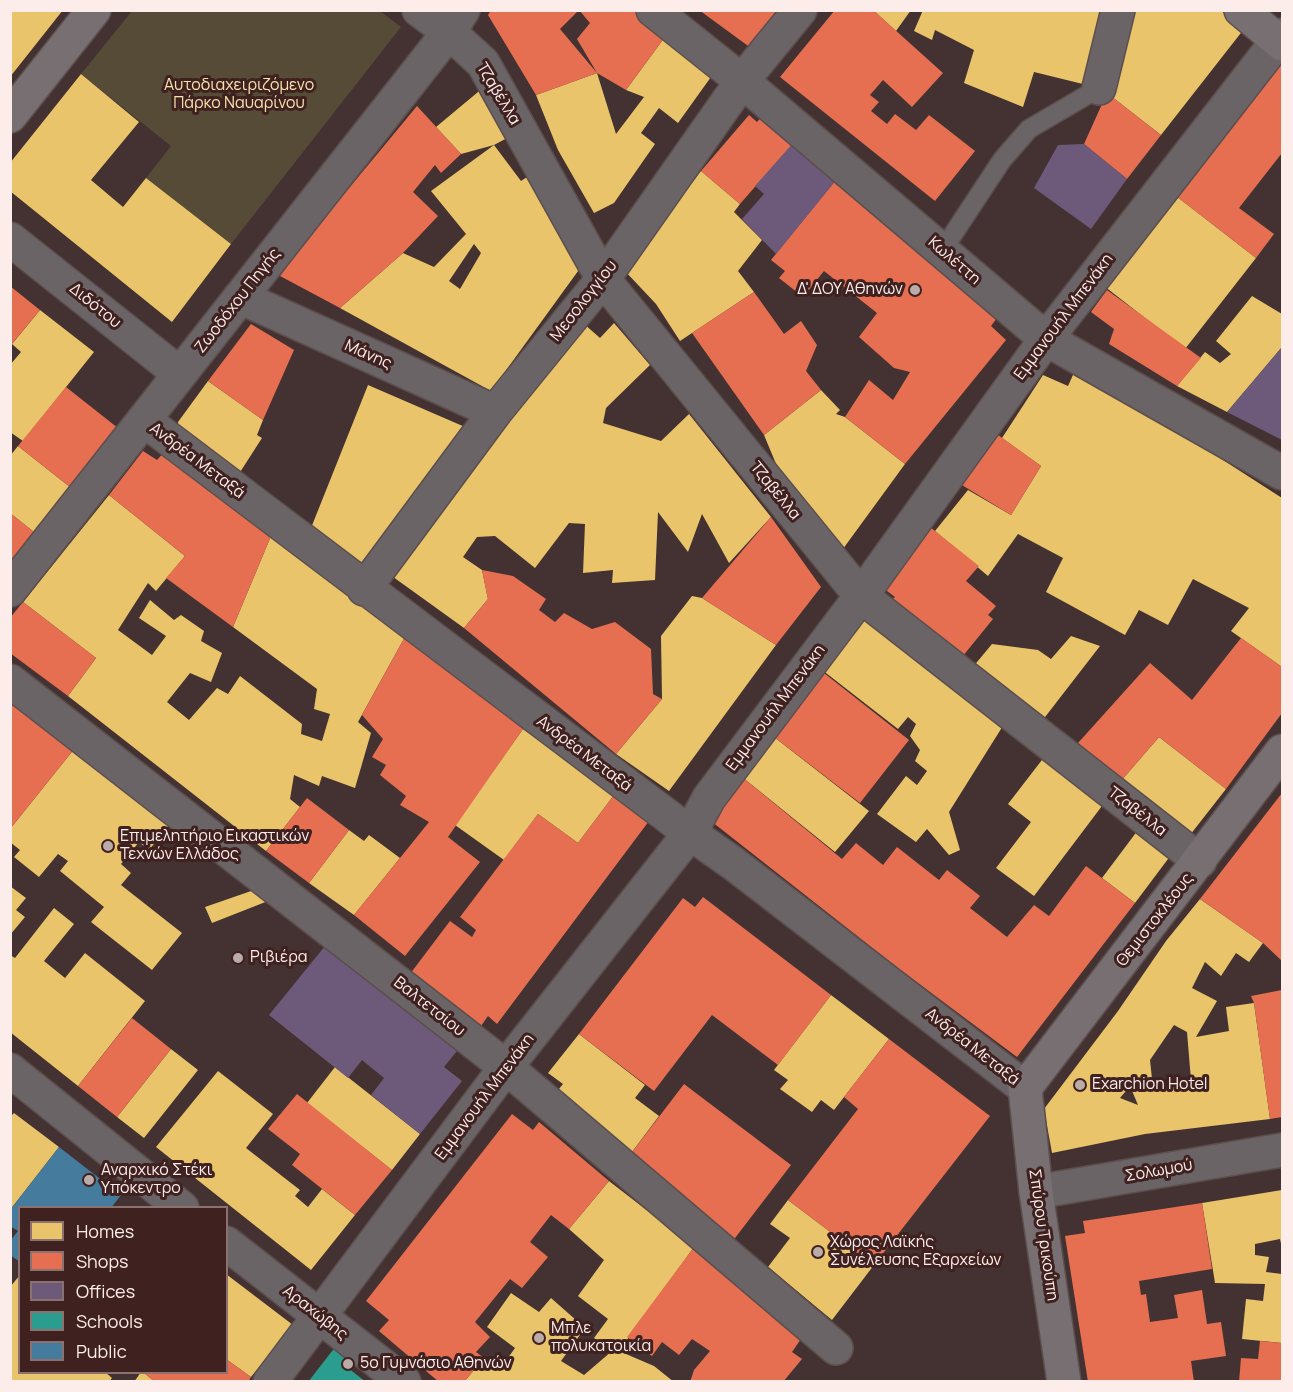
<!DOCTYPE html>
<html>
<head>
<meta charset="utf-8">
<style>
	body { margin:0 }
	#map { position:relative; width:1293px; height:1392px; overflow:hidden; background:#433231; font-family:Manrope,sans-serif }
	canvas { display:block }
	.frame { position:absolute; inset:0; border:12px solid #fcecea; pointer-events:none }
	.legend { position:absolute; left:18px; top:1206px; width:210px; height:168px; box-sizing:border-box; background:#3f2120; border:2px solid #8b7271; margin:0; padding:8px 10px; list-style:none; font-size:18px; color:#fcecea }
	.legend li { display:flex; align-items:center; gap:12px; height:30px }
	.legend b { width:30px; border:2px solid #8b7271 }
</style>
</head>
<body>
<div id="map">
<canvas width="1293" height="1392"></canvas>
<div class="frame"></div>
<ul class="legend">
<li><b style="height:16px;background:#e9c46a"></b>Homes</li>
<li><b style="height:16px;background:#e76f51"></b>Shops</li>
<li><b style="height:16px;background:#6d597a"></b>Offices</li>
<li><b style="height:16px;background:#2a9d8f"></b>Schools</li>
<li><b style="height:16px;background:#457b9d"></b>Public</li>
</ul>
</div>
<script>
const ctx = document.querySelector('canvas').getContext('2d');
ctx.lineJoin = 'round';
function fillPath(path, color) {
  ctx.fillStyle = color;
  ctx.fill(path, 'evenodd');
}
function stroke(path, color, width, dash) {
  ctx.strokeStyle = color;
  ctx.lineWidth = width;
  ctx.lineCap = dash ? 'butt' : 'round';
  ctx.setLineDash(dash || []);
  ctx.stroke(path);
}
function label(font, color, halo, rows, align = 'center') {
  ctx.font = font + ' Manrope,sans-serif';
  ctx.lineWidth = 6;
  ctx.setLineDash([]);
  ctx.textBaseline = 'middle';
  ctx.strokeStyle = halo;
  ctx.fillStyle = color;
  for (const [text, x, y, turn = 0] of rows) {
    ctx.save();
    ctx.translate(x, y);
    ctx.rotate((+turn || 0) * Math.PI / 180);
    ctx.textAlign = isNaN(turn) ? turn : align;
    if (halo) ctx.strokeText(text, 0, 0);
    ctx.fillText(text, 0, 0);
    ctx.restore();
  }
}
fillPath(new Path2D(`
	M132,11h248l21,16 -170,217 -85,-66 25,-32 -90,-72z`), '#554b37');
fillPath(new Path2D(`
	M10,10h53l-53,67z
	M873,10h38l-15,21z
	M923,10h191l-19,77 -61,-15 -11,35 -59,-24 10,-33 -39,-20 -3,10 -18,-9z
	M1127,10h93l24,19 -83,106 -54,-42z
	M670,30l46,40 -38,53 -19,-15 -18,25 14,11 -41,59 -20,10 -36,-63 -22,-55 61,-22 19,61 28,-37 -18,-7z
	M81,74l58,48 -48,58 32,27 23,-29 85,66 -59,78 -162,-131v-28z
	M484,87l27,49 -17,9 -33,9 -25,-27z
	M494,145l27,36 9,-6 51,92 -90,124 -151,-83 63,-55 31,14 32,-33 -35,-43zM474,244l7,9 -21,36 -11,-8z
	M701,171l39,33 -6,8 28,28 -24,31 16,21 -74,49 -24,-37 -32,-34z
	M1176,196l80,62 -71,91 -81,-63z
	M1252,296l30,18v33l-55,65 -50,-26 28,-34 15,11 11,-9 -15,-13z
	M40,310l54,42 -71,89 -13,-9v-67l11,-13 -9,-8z
	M583,323l17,15 14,-15 36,42 -44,43 -3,15 58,18 28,-27 82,103 -42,46 -27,-49 -14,38 -30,-40 -3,68 -43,3 1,-13 -30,3 2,-49 -16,-1 -34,45 -40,-32 -18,1 -14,20 19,13 6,29 -24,29 -75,-54z
	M1077,366l205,132v169l-51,-36 18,-23 -56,-29 -25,46 -29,-15 -14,25 -79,-43 17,-34 -45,-24 -30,42 -53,-45 33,-41 43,25 30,-49 -39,-28 41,-63 25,11z
	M208,381l55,39 -6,15 5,3 -27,42 -56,-47 -1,-11z
	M368,385l97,42 -110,144 -46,-38z
	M821,390l19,20 -4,4 9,3 60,47 -65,89 -61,-82 -15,-36z
	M18,446l57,45 -36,45 -29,-23v-57z
	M109,495l76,61 -29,35 -8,-8 -30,47 34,25 14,-19 -27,-18 11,-18 24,20 7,-5 23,16 -3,10 21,12 -11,29 -21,-9 -23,29 22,18 28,-32 11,6 12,-18 62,48 -1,10 21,7 8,-27 -16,-5 3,-20 -84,-62 38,-91 135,99 -48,87 13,11 -16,55 -33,-12 -3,10 -25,-11 -4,24 10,8 -34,44 -198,-155 28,-38 -73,-56z
	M692,596l10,2 74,47 -107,146 -53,-37 46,-55 -1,-63z
	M859,609l147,112 -57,91 11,38 -11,5 -22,-26 -11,13 -39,-28 29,-38 11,9 10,-14 -12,-10 5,-11 -10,-14 6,-12 -8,-7 -10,12 -81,-63z
	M1071,636l29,10 -58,75 -70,-53 20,-24 46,6 13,9z
	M523,729l91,66 -36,48 -40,-29 -34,46 -49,-35z
	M774,737l95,74 -34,41 -93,-75z
	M1159,737l67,52 -36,46 -69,-54z
	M75,748l95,76 -21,26 -10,-8 -18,22 10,9 -10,12 61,48 -30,37 -61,-48 13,-15 -44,-36 8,-10 -10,-7 -19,23 -25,-20 6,-7 -10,-8v-13z
	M1045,756l60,46 -71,94 -38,-28 35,-46 -23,-18z
	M349,830l15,11 5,-6 31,23 -46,57 -45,-32z
	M1138,830l33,25 -36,48 -33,-25z
	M10,886l16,12 -10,12 9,7 -15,18z
	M254,890l14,11 -56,22 -7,-16z
	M1200,899l63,44 -14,19 -13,-9 -15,23 -16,-14 -13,26 25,13 -21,36 33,-6 -3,-24 28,-4 16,116 -125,15 -93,19 -8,-44 74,-98 48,-70zM1174,1025l13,7 4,48 -38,8 -3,-28zM1130,1086l8,19 -18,-7z
	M54,908l20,16 -30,37 21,17 20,-25 60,48 -67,85 -68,-54v-77l5,3z
	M831,995l58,44 -55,71 -13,-10 -9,12 -32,-23 8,-9 -14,-10z
	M579,1034l66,51 -10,13 24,18 -33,44 -77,-59 14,-17 -15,-11z
	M171,1049l27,21 -54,68 -27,-21z
	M335,1067l85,67 -28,36 -85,-67z
	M218,1071l55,43 -27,34 54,42 -5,6 13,11 14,-18 33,26 -44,55 -155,-123z
	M14,1113l45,34 -49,63v-93z
	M609,1181l85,66 -75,104 35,15 20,16h-210l20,-24 16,11 15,-21 -28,-21 24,-34 28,19 12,-14 34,30 -24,33 23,14 28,-24 -18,-13 14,-19 -30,-23 26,-36 -35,-31z
	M1282,1190v58l-2,-9 -25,5v11l14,2 -3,15 16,2v69l-40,-4 4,-40 17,2 2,-17 -50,-1 -13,-80z
	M788,1200l86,65 -42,55 -64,-53 22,-29 -20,-14z
	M226,1274l67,51 -42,52 -25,-18z
	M20,1275v97h85l7,6 -3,4h-99v-95z
	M141,1372h2l12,10h-21z`), '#e9c46a');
fillPath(new Path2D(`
	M491,10h88l-19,19 37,44 -61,22 -48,-80z
	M579,10h67l24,20 -44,60 -29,-17 -20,-34 13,-16z
	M699,10h89l-33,41z
	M835,10h38l70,63 -31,34 -29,-27 -13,15 9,7 -8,9 16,13 8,-10 21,16 13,-15 46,36 -40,50 -155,-124z
	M1280,62l2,2v89l-43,55 35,26 -18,24 -80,-62z
	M1107,93l54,42 -34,44 -43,-35z
	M417,106l44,48 -20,19 -6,-8 -22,27 25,24 -35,37 -63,55 -60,-32 21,-30z
	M765,113l31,27 -56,64 -39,-33 48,-56 8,7z
	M840,175l164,134 -13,17 15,14 -101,124 -60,-47 24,-37 24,20 17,-28 -16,-4 -35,-31 18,-24 -53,-42 -21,26 -24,-19 6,-7 -14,-11z
	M10,286l30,24 -30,36z
	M1107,290l94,68 -24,28 -68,-42 5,-15 -23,-17z
	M754,292l30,42 17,-13 16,24 -11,26 15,19 -57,45 -72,-102z
	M251,324l43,26 -31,70 -55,-39z
	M66,387l57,45 -48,59 -57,-45z
	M994,432l47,34 -30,49 -54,-33z
	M167,449l104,87 -38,91 -67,-49 19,-22 -76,-61 34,-44 14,9z
	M10,513l29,23 -29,35z
	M771,517l50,70 -45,58 -74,-47z
	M925,523l54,43 -13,15 30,25 -8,9 5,4 -35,43 -71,-57 8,-8 -16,-12z
	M482,570l31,6 33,23 -7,11 16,12 9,-9 28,16 23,-7 36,27 2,45 9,5 -46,55 -152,-126 24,-29z
	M23,602l73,56 -28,38 -58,-43v-35z
	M406,635l117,94 -75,108 32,25 -75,94 -51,-41 75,-93 -29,-17 6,-9 -26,-21 6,-10 -14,-8 11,-18 -21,-24z
	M1241,638l41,29v46l-56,76 -67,-52 -38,44 -43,-38 72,-80 42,37z
	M824,673l85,67 -49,63 -86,-66z
	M10,697l65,51 -65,81z
	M742,777l100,82 14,-16 27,22 14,-18 42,33 8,-10 33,26 -10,12 37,29 27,-32 15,11 37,-50 49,37 -118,154 -119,-89 -196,-154z
	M1282,793v168l-19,-18 -63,-44z
	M614,795l35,26 -152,203 -9,-8 -7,10 -71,-52 40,-53 22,16 4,-7 -16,-13 78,-103 40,29z
	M307,798l42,32 -40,53 -43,-32z
	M703,897l128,98 -53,70 -66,-50 -58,76 -75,-57 104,-136 12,9z
	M1282,990v127l-12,2 -16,-116 -3,-7z
	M132,1018l39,31 -54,68 -39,-31z
	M889,1039l101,77 -116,149 -86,-65 70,-91 -14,-12z
	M684,1084l107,81 -59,77 -106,-82z
	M297,1094l95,76 -37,45 -63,-50 8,-11 -32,-25z
	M512,1114l21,16 6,-8 70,59 -40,48 -18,-14 -21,27 18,15 -26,31 -12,-9 -35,43 15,15 -14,15 8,6 -20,24h-25l-60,-51 10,-11 -23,-19z
	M1202,1203l10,66 -73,12 2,14 5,-1 4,28 28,-4 -4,-23 28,-5 5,34 14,-2 5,34 -35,5 3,21h-106l-23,-146 20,-3 -2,-12z
	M694,1247l109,89 -11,16 10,7 -19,23h-93l4,-12 16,-19 -18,-12 -13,16 -17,-13 -10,14 -25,-19z
	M1260,1341l22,2v39h-43l2,-24 17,1z
	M226,1359l25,18 -3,5h-93l-12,-10h83z`), '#e76f51');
fillPath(new Path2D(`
	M796,140l44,35 -64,79 -34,-35 22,-25 -9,-8z
	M1084,144l43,35 -36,50 -57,-41 24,-43z
	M1282,347v93l-55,-28z
	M325,946l132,105 -13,16 18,14 -42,53 -49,-39 13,-17 -22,-18 -14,18 -79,-63z`), '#6d597a');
fillPath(new Path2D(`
	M336,1346l18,14 -6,8 18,14h-58z`), '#2a9d8f');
fillPath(new Path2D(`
	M59,1147l62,48 -10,13h-91v54l-10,-7v-14l8,-10 -8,-5v-16z`), '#457b9d');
const lane = new Path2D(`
	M942,251l60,-91 27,-31 70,-41`);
const street = new Path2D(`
	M419,10l30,22 34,31 120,216 258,317 339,265
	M653,10l89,71 304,258 236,134
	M1099,88l19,-78
	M10,239l170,135
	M240,297l255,115
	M144,420l546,413 44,31 291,224
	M364,589l131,-177 108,-133 139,-198 58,-71
	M10,590l439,-558 14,-22
	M10,681l496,386 330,281
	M10,1070l172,138
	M1036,1192l246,-42
	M226,1243l178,139
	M270,1382l236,-315 184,-234 19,-35 152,-202 185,-257 236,-304`);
const secondary = new Path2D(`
	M1241,10l41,34
	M10,116l84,-106
	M1064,1382l-28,-190 -11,-104 257,-337`);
stroke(lane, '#5b4e4d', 21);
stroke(street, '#5b4e4d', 36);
stroke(secondary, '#5b4e4d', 36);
stroke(lane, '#6b6466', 18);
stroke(street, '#6b6466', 33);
stroke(secondary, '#776f72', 33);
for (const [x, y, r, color] of [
	[915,290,6,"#bbaba9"],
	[108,846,6,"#bbaba9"],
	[238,958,6,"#bbaba9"],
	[1080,1085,6,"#bbaba9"],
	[89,1180,6,"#bbaba9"],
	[818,1252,6,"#bbaba9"],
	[539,1338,6,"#bbaba9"],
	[348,1364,6,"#bbaba9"]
]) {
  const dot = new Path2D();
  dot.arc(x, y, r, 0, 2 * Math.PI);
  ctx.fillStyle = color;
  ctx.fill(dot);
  stroke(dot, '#3f2120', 2);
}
label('16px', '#f7e2ad', '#3f2120', [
	["Αυτοδιαχειριζόμενο",239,86],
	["Πάρκο Ναυαρίνου",239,104]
]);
label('16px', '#fcecea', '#3f2120', [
	["Τζαβέλλα",498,94,59],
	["Κωλέττη",954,261,41],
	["Ζωοδόχου Πηγής",238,301,-52],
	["Μεσολογγίου",584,301,-52],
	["Διδότου",95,306,39],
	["Εμμανουήλ Μπενάκη",1064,317,-53],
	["Μάνης",368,355,24],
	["Ανδρέα Μεταξά",197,461,37],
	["Τζαβέλλα",775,491,51],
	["Εμμανουήλ Μπενάκη",776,708,-53],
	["Ανδρέα Μεταξά",584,754,37],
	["Τζαβέλλα",1137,812,38],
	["Θεμιστοκλέους",1155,920,-52],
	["Βαλτετσίου",429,1007,38],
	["Ανδρέα Μεταξά",972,1047,38],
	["Εμμανουήλ Μπενάκη",485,1097,-53],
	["Σολωμού",1159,1171,-10],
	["Σπύρου Τρικούπη",1043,1235,82],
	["Αραχώβης",315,1313,38]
]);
label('16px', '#fcecea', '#3f2120', [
	["Δ' ΔΟΥ Αθηνών",903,290,"right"],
	["Επιμελητήριο Εικαστικών",120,837],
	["Τεχνών Ελλάδος",120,855],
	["Ριβιέρα",250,958],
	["Exarchion Hotel",1092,1085],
	["Αναρχικό Στέκι",101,1171],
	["Υπόκεντρο",101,1189],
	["Χώρος Λαϊκής",830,1243],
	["Συνέλευσης Εξαρχείων",830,1261],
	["Μπλε",551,1329],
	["πολυκατοικία",551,1347],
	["5ο Γυμνάσιο Αθηνών",360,1364]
], 'left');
</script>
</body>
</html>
